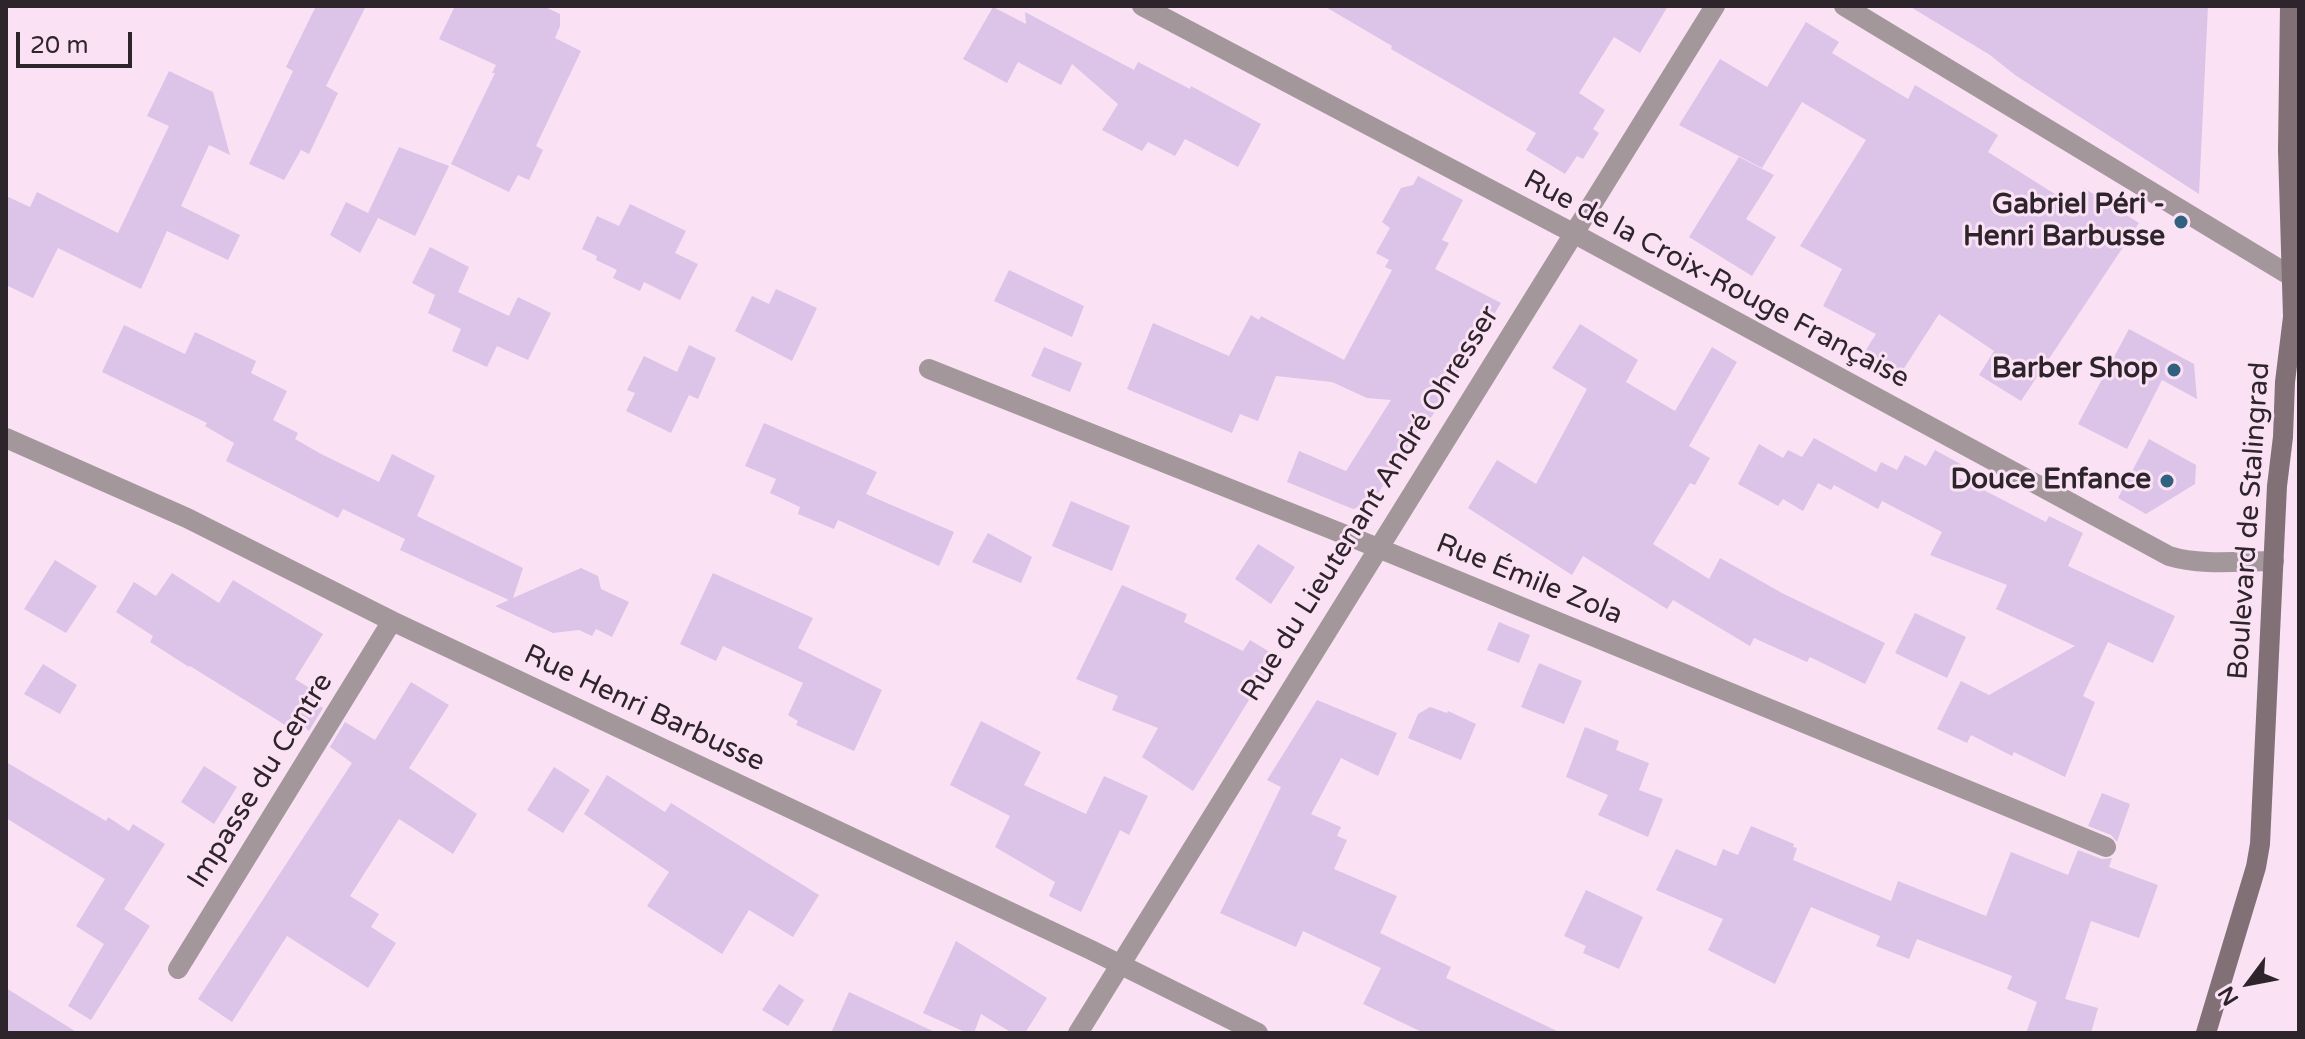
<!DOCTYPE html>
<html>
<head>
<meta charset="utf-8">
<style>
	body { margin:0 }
	#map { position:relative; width:2305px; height:1039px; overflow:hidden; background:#fae2f4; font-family:"Varela Round",sans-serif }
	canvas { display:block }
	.frame { position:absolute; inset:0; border:8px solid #2e252c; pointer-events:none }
	.north { position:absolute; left:2209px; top:943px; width:80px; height:80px; -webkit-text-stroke:6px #fae2f4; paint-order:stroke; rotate:238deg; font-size:22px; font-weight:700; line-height:32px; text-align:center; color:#2e252c }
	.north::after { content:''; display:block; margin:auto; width:28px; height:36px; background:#2e252c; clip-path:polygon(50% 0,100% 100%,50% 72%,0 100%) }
	.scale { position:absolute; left:16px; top:32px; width:116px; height:36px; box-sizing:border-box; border:4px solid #2e252c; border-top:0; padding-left:10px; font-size:24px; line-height:28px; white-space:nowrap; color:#2e252c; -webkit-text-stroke:6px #fae2f4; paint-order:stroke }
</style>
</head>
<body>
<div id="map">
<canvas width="2305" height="1039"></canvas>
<div class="frame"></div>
<div class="north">N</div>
<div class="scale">20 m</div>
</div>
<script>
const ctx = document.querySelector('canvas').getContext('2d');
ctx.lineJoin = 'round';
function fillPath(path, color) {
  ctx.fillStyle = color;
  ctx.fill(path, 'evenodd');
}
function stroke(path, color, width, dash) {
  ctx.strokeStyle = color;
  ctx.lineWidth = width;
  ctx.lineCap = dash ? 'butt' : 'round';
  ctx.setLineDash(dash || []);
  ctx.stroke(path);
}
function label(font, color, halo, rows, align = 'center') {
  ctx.font = font + ' "Varela Round",sans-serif';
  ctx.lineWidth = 6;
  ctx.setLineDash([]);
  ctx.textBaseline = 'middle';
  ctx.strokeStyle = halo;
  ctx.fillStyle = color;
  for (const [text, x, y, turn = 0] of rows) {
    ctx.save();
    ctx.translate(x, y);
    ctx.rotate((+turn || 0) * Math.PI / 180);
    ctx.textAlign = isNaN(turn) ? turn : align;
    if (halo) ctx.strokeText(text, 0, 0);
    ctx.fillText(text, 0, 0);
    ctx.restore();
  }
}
fillPath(new Path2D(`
	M316,6h50l-40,80 12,7 -29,61 -8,-4 -17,30 -35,-16 44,-93 -7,-4z
	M455,6h88l17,8v12l-5,12 26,13 -45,95 7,4 -14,30 -11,-5 -9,17 -58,-28 44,-91h-3l4,-8 -57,-26z
	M1324,6h344l-28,47 -26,-16 -35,56 26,17 -12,19 6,4 -16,26 -6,-3 -12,18 -39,-24 10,-17 -145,-84 1,-3z
	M1909,6h299l-9,188 -184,-119 -25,-20z
	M993,7l33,17 -1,-12 109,58 4,-8 52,27 1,-3 70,38 -23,43 -53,-28 -10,17 -27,-14 -6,9 -40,-21 16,-26 -46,-40 -11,21 -43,-23 -11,21 -44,-24z
	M1806,22l33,20 -7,11 76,46 7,-14 83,50 -10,17 86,54 10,-18 55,35 -118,178 -42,-26 15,-24 -55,-37 -38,59 -37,-20 12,-19 -53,-28 19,-37 -42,-23 66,-106 -64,-38 -40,66 -83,-43 41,-66 47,28z
	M169,71l44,21 17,63 -21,-10 -28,61 59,29 -12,25 -61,-29 -26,58 -83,-41 -25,50 -27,-13v-89l24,11 7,-15 81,41 51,-107 -22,-10z
	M399,147l50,19 -34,70 -47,-23z
	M1739,157l35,18 -28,44 30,18 -24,39 -63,-39z
	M1418,176l45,24 -21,40 7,3 -14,26 66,34 -72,118 -4,-2 -53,84 -19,6 -66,-27 12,-31 47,20 45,-71 -24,-2 -35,-16 -56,-6 -18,45 -18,-7 -8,19 -105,-44 26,-66 76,33 22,-41 8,5 2,-4 83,44 48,-90 -7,-3 4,-7 -13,-7 14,-25 -8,-6 19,-34 12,-3z
	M346,202l32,16 -18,35 -30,-18z
	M630,204l56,27 -11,22 23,11 -18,36 -36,-18 -4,9 -27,-13 4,-8 -21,-10 1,-4 -15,-7 15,-33 22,10z
	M430,247l39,20 -11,25 51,24 9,-19 33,16 -23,47 -31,-14 -10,21 -35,-16 9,-22 -33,-16 7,-18 -23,-12z
	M1009,270l75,36 -12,31 -78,-36z
	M776,289l41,19 -25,53 -57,-30 17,-35 17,8z
	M1580,324l58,36 -12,22 49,29 37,-64 25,15 -48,84 21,12 -15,27 -5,-2 -37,61 56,35 11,-21 62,35 103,50 -20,41 -55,-27 -3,5 -53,-24 -4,8 -77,-46 -6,9 -84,-53 -11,19 -104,-67 29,-48 39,24 51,-95 -35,-21z
	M124,325l61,29 10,-22 61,29 -5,12 36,18 -14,29 25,13 -3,6 26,15 58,28 13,-28 43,22 -18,40 106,52 -10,30 68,-30 17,8 3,13 28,13 -17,35 -16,-8 -4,7 -13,-6 -26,3 -58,-27 14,-6 -109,-50 5,-11 -62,-30 -5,9 -112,-57 8,-18 -29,-17 2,-3 -105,-51z
	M2129,329l65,35 3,35 -35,-19 -35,69 -49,-25z
	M689,345l27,13 -18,41 -9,-4 -18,38 -45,-22 9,-18 -8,-3 17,-34 33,16z
	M1044,347l38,16 -12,29 -39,-16z
	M764,423l113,49 -11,22 88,38 -15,34 -101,-46 -4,9 -36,-15 2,-7 -30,-14 6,-14 -31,-13z
	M1814,438l62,34 5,-10 16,8 8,-15 21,11 9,-16 29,16 -6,11 88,45 3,-6 34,17 -15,33 107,50 -22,47 -45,-21 -25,54 12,6 -30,75 -51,-25 -2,4 -41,-21 -4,8 -30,-14 24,-48 28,14 86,-49 -79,-37 11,-24 -77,-30 12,-23 -60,-31 -4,8 -44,-24 -3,5 -13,-7 -15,28 -20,-12 -5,7 -40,-22 21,-40 24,14 5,-8 14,7z
	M2149,439l47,26 -1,19 -49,30 -28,-16z
	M1071,501l59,25 -18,45 -60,-25z
	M988,533l44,24 -11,26 -49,-21z
	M1258,544l37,23 -24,37 -36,-25z
	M55,560l42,26 -31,47 -42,-24z
	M172,573l47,30 14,-23 90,54 -28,45 29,18 -5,8 4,3 -14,23 -4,-4 -4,7 -11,-6 -100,-62 -1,1 -39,-25 3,-6 -37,-24 18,-30 22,14z
	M713,573l100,45 -15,30 84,42 -28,61 -58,-26 2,-4 -10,-6 15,-32 -80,-37 -7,15 -36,-17z
	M1122,585l65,29 -3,8 59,29 7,-11 26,16 -83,135 -51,-34 16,-29 -46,-18 6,-14 -42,-17z
	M1915,613l51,24 -19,41 -52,-25z
	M1499,622l31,13 -11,28 -32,-13z
	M1539,663l43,18 -18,43 -43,-17z
	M43,664l34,21 -17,29 -36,-20z
	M411,682l38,23 -40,63 68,46 -24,40 -54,-35 -49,77 29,18 -8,13 25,16 -28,45 -81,-52 -55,86 -34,-23 154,-236 -22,-16 15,-25 30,18z
	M1317,700l80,33 -19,43 -37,-18 -30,56 30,13 -4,9 10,4 -13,29 63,27 -17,37 71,34 -5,11 115,55h-137l-61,-29 18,-36 -78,-37 -7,16 -76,-34 61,-126 -14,-7z
	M1430,707l17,6 1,-2 28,13 -15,36 -53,-22 10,-24z
	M981,721l60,31 -17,33 62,29 18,-38 44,20 -19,39 -9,-5 -39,82 -32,-16 6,-14 -60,-35 15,-31 -60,-31z
	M1585,727l34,14 -3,9 33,13 -10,27 24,9 -15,38 -50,-22 10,-20 -42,-18z
	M6,762l100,59 2,-4 21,14 4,-7 32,20 -41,65 26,17 -59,94 -23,-14 36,-62 -28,-18 29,-47 -99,-61z
	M204,766l33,21 -23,37 -33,-22z
	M554,767l36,23 -27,43 -36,-23z
	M607,775l58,37 6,-9 148,92 -26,42 -44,-27 -27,44 -75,-48 22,-34 -85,-58z
	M2102,793l28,11 -13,38 -6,-7 -23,-9z
	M1751,826l43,18 -1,3 4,1 -4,12 98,41 7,-20 88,35 25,-64 57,23 10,-25 24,9 10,-1 -3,9 49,18 -19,53 -48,-17 -26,78 33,9 -7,25h-65l11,-31 -30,-13 5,-13 -95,-37 -8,20 -33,-13 4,-10 -69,-29 -36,77 -67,-34 15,-31 -67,-29 20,-41 40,17 7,-17 15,6z
	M1586,890l57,27 -24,52 -36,-16 3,-7 -22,-10z
	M956,941l91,57 -22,35h-13l-31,-19 -7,19h-7l-44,-20z
	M779,984l25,16 -16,26 -26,-16z
	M6,988l72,45h-72z
	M849,992l88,41h-106z`), '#dcc3e8');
stroke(new Path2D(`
	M1142,6l431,227 596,323c32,10 72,5 105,5
	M1844,6l455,275
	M929,369l427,170 750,308
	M6,438l181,80 205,103 699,329 167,83
	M178,969l214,-348
	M1078,1033l637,-1027`), '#a4979c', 20);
stroke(new Path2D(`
	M2206,1033l50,-166 4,-23 17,-358 6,-49 2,-55 8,-65 -5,-167 2,-144`), '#827077', 20);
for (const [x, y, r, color] of [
	[2181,222,8,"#30617f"],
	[2174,370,8,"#30617f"],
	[2167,481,8,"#30617f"]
]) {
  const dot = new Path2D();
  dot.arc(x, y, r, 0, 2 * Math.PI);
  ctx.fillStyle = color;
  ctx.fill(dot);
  stroke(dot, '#fae2f4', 3);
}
label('bold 28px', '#2e252c', '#fae2f4', [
	["Gabriel Péri -",2165,206],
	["Henri Barbusse",2165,238],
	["Barber Shop",2158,370],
	["Douce Enfance",2151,481]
], 'right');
label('28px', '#2e252c', '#fae2f4', [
	["Rue de la Croix-Rouge Française",1716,280,28],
	["Rue du Lieutenant André Ohresser",1371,504,-58],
	["Boulevard de Stalingrad",2250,521,-86],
	["Rue Émile Zola",1529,580,22],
	["Rue Henri Barbusse",644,709,25],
	["Impasse du Centre",261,781,-58]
]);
</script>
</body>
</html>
